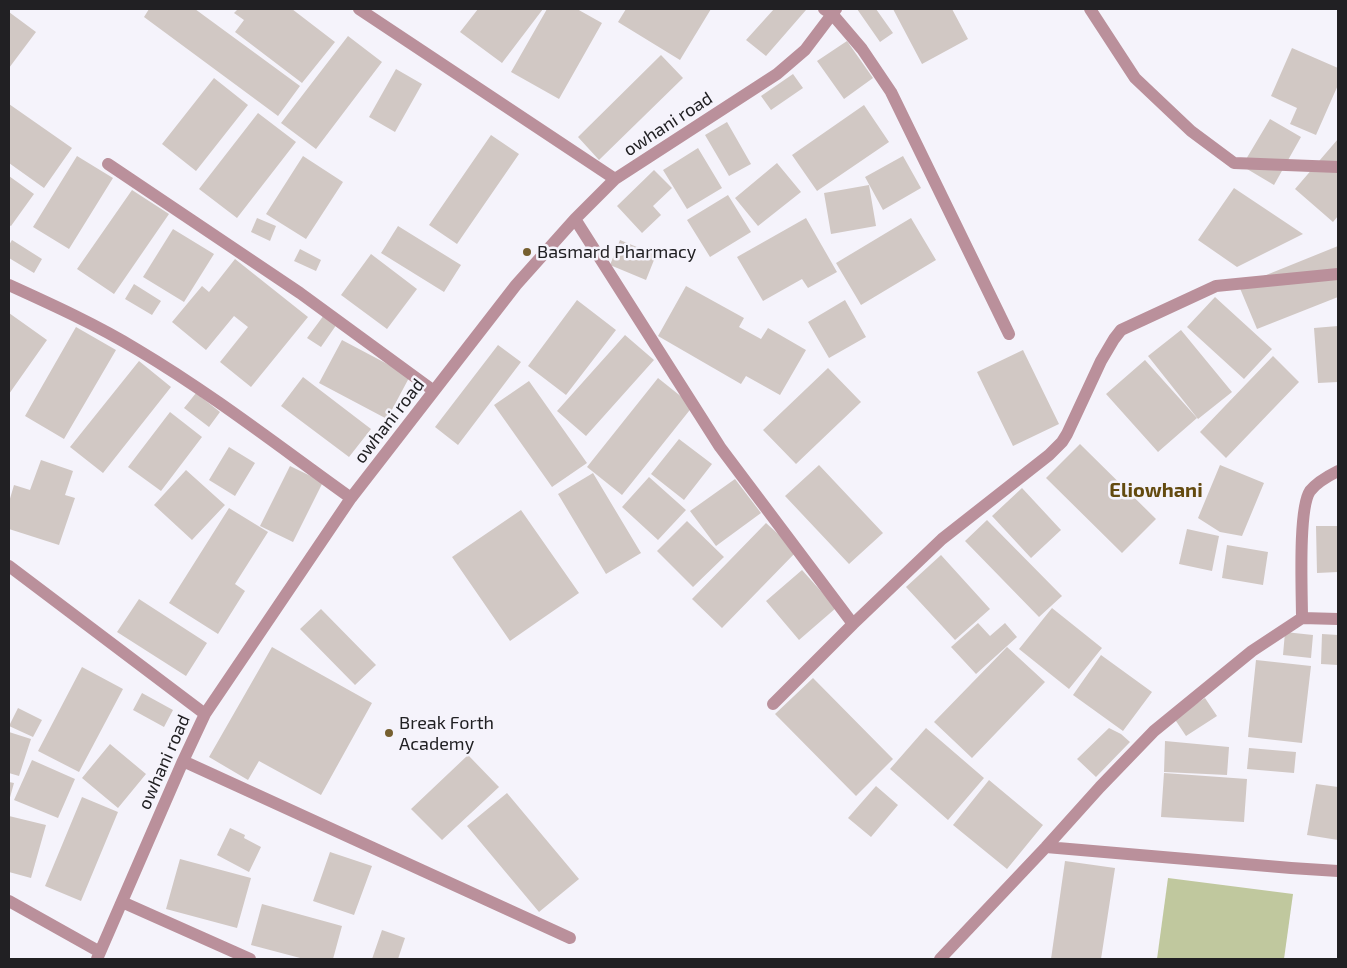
<!DOCTYPE html>
<html>
<head>
<meta charset="utf-8">
<style>
	body { margin:0 }
	#map { position:relative; width:1347px; height:968px; overflow:hidden; background:#f5f3fb; font-family:"Exo 2",sans-serif }
	canvas { display:block }
	.frame { position:absolute; inset:0; border:10px solid #212023; pointer-events:none }
</style>
</head>
<body>
<div id="map">
<canvas width="1347" height="968"></canvas>
<div class="frame"></div>
</div>
<script>
const ctx = document.querySelector('canvas').getContext('2d');
ctx.lineJoin = 'round';
function fillPath(path, color) {
  ctx.fillStyle = color;
  ctx.fill(path, 'evenodd');
}
function stroke(path, color, width, dash) {
  ctx.strokeStyle = color;
  ctx.lineWidth = width;
  ctx.lineCap = dash ? 'butt' : 'round';
  ctx.setLineDash(dash || []);
  ctx.stroke(path);
}
function label(font, color, halo, rows, align = 'center') {
  ctx.font = font + ' "Exo 2",sans-serif';
  ctx.lineWidth = 5;
  ctx.setLineDash([]);
  ctx.textBaseline = 'middle';
  ctx.strokeStyle = halo;
  ctx.fillStyle = color;
  for (const [text, x, y, turn = 0] of rows) {
    ctx.save();
    ctx.translate(x, y);
    ctx.rotate((+turn || 0) * Math.PI / 180);
    ctx.textAlign = isNaN(turn) ? turn : align;
    if (halo) ctx.strokeText(text, 0, 0);
    ctx.fillText(text, 0, 0);
    ctx.restore();
  }
}
fillPath(new Path2D(`
	M1168,878l125,16 -9,65h-127z`), '#c0c89e');
fillPath(new Path2D(`
	M149,9h46l105,77 -22,30 -134,-99z
	M238,9h54l43,33 -33,41 -67,-51 9,-12 -10,-7z
	M478,9h65l-41,54 -42,-31z
	M547,9h30l25,14 -43,76 -48,-27z
	M626,9h85l-31,51 -62,-38z
	M774,9l32,1 -40,46 -20,-16z
	M857,9h19l17,24 -13,9z
	M893,9h59l16,30 -46,25z
	M9,12l27,20 -27,36z
	M348,36l34,26 -66,87 -35,-26z
	M847,41l26,37 -29,21 -27,-38z
	M1292,48l46,20v17l-22,50 -26,-11 7,-16 -26,-12z
	M661,55l22,23 -84,82 -21,-23z
	M396,69l26,15 -27,48 -26,-15z
	M793,74l10,14 -32,22 -10,-14z
	M214,78l34,27 -52,66 -34,-27z
	M9,104l63,44 -28,40 -35,-25z
	M864,105l25,37 -72,49 -25,-36z
	M258,113l38,29 -59,76 -38,-29z
	M1270,119l31,18 -27,48 -32,-19z
	M727,122l24,42 -22,12 -24,-41z
	M491,135l28,19 -62,90 -28,-19z
	M1338,139v77l-5,6 -38,-33z
	M698,148l24,40 -35,21 -24,-39z
	M77,156l36,22 -44,71 -36,-22z
	M303,156l40,26 -37,57 -40,-25z
	M903,156l18,32 -38,22 -18,-33z
	M777,163l24,29 -43,34 -23,-28z
	M654,170l18,18 -19,18 8,9 -19,18 -25,-27z
	M9,176l25,18 -23,32 -2,-1z
	M869,185l7,41 -45,8 -7,-41z
	M1234,188l69,46 -66,33 -39,-27z
	M132,190l37,24 -55,80 -37,-25z
	M728,195l23,37 -41,25 -23,-37z
	M257,218l19,8 -6,15 -19,-9z
	M806,218l31,54 -29,16 -6,-9 -39,22 -26,-44z
	M911,218l25,42 -75,45 -25,-42z
	M398,226l63,39 -17,27 -63,-39z
	M173,229l41,25 -30,48 -41,-25z
	M12,240l30,19 -8,14 -25,-15v-13z
	M620,240l36,15 -10,25 -36,-15z
	M1338,246v51l-81,32 -18,-43z
	M300,249l21,11 -5,11 -22,-10z
	M371,254l46,35 -30,40 -46,-34z
	M235,259l73,58 -57,70 -31,-25 28,-35 -14,-11 -28,34 -34,-28 30,-36 7,6z
	M134,284l27,17 -9,14 -27,-16z
	M686,286l58,32 -5,9 22,12 7,-11 38,22 -26,45 -34,-19 -5,8 -83,-48z
	M1215,297l57,52 -28,30 -57,-52z
	M577,300l39,30 -50,65 -38,-29z
	M845,300l21,37 -37,21 -21,-36z
	M9,313l38,27 -38,54z
	M324,315l13,9 -16,23 -14,-9z
	M1338,326v56l-20,1 -4,-55z
	M76,327l40,23 -52,89 -39,-23z
	M1181,330l51,62 -34,27 -50,-63z
	M625,335l29,25 -68,76 -29,-25z
	M342,340l68,36 -23,43 -68,-36z
	M498,345l23,17 -63,83 -23,-18z
	M1023,350l36,74 -46,22 -36,-74z
	M1273,356l26,26 -73,76 -26,-26z
	M1145,360l52,58 -39,34 -52,-58z
	M139,361l32,26 -68,86 -33,-26z
	M828,368l33,34 -65,62 -33,-34z
	M303,377l68,52 -22,28 -68,-51z
	M658,378l35,28 -71,89 -35,-28z
	M529,381l58,82 -35,24 -58,-82z
	M196,393l24,19 -11,15 -25,-19z
	M170,412l32,25 -41,54 -33,-24z
	M679,439l33,25 -28,36 -33,-26z
	M1080,444l76,75 -34,34 -76,-75z
	M229,447l26,16 -20,33 -26,-16z
	M41,460l32,11 -8,24 10,3 -16,47 -50,-16v-27l5,-17 16,5z
	M819,465l64,68 -34,31 -64,-68z
	M1220,465l44,18 -22,53 -22,-4 -22,-14z
	M290,466l33,16 -30,60 -33,-16z
	M186,470l39,35 -33,35 -38,-35z
	M593,473l48,80 -35,21 -48,-80z
	M649,477l37,33 -28,30 -36,-33z
	M735,479l26,34 -45,33 -26,-35z
	M1022,488l39,42 -30,28 -39,-42z
	M229,508l39,24 -33,52 10,7 -27,43 -49,-31z
	M521,510l58,83 -69,48 -58,-84z
	M987,520l75,76 -23,21 -74,-76z
	M687,521l37,36 -31,30 -36,-36z
	M766,523l31,28 -75,77 -30,-29z
	M1316,526h22v46l-21,1z
	M1187,529l32,7 -7,35 -33,-7z
	M1227,545l41,7 -5,33 -41,-7z
	M941,555l49,54 -35,31 -49,-53z
	M802,570l34,38 -37,32 -33,-39z
	M139,599l68,44 -21,33 -69,-44z
	M1052,608l50,40 -33,41 -50,-40z
	M321,609l55,56 -21,20 -55,-56z
	M978,623l12,13 15,-13 12,14 -41,37 -25,-27z
	M1285,632l28,3 -2,23 -28,-3z
	M1322,634l16,1v30l-17,-1z
	M272,647l100,56 -51,92 -62,-34 -11,19 -39,-23z
	M1007,647l38,35 -73,76 -38,-36z
	M1101,655l51,37 -29,39 -50,-36z
	M1256,660l55,6 -9,77 -54,-6z
	M82,667l41,22 -44,83 -41,-21z
	M813,678l80,81 -37,37 -81,-82z
	M142,693l31,17 -9,17 -31,-17z
	M1205,698l12,18 -31,20 -12,-18z
	M18,708l24,12 -9,17 -24,-11z
	M926,728l58,50 -36,42 -58,-51z
	M1109,728l12,6 9,8 -34,35 -19,-18z
	M9,732l22,7 -12,37 -10,-3z
	M1165,741l64,6 -2,28 -63,-3z
	M110,744l36,30 -28,34 -36,-30z
	M1249,748l47,4 -2,21 -47,-4z
	M468,755l31,32 -57,53 -31,-31z
	M32,760l43,19 -17,39 -44,-18z
	M1164,773l83,6 -3,43 -83,-5z
	M989,780l54,45 -36,44 -54,-44z
	M9,782l5,1 -5,18z
	M1316,784l22,3v53l-31,-5z
	M876,786l22,19 -27,32 -23,-19z
	M507,793l72,86 -40,33 -72,-86z
	M82,797l36,15 -37,89 -36,-15z
	M9,816l37,9 -15,53 -22,-6z
	M230,828l15,7 -1,3 17,9 -12,25 -32,-17z
	M330,852l42,14 -18,49 -41,-14z
	M180,859l71,19 -14,50 -71,-19z
	M1065,861l50,7 -14,91h-50z
	M262,904l80,22 -9,33h-29l-53,-14z
	M382,930l23,8 -7,21h-26z`), '#d1c8c4');
stroke(new Path2D(`
	M359,9l256,170
	M824,9l9,6 29,34 29,43 118,242
	M1090,9l45,69 56,53 43,32 104,4
	M108,164l192,129 134,98
	M575,219l145,228 133,177
	M9,285c44,20 88,40 129,65 74,44 143,98 213,148
	M9,566l196,148
	M1302,618c0,-25 -4,-109 8,-127 7,-9 18,-15 28,-20
	M773,704l80,-80 89,-85 107,-84 13,-13 5,-8 34,-73 13,-22 7,-9 95,-44 122,-12
	M183,761l387,177
	M1046,847l245,21 47,3
	M9,901l91,51
	M122,902l128,57
	M97,959l86,-198 22,-47 146,-216 165,-213 59,-66 40,-40 162,-105 28,-24 31,-41
	M940,959l106,-112 54,-60 54,-56 98,-80 50,-33 36,1`), '#ba909b', 12);
for (const [x, y, r, color] of [
	[527,252,5,"#765f2f"],
	[389,733,5,"#765f2f"]
]) {
  const dot = new Path2D();
  dot.arc(x, y, r, 0, 2 * Math.PI);
  ctx.fillStyle = color;
  ctx.fill(dot);
  stroke(dot, '#f5f3fb', 2);
}
label('18px', '#212023', '#f5f3fb', [
	["owhani road",668,124,-33],
	["owhani road",389,421,-52],
	["owhani road",164,762,-66]
]);
label('18px', '#212023', '#f5f3fb', [
	["Basmard Pharmacy",537,252],
	["Break Forth",399,723],
	["Academy",399,744]
], 'left');
label('bold 20px', '#634a0f', '#f5f3fb', [
	["Eliowhani",1156,490]
]);
</script>
</body>
</html>
